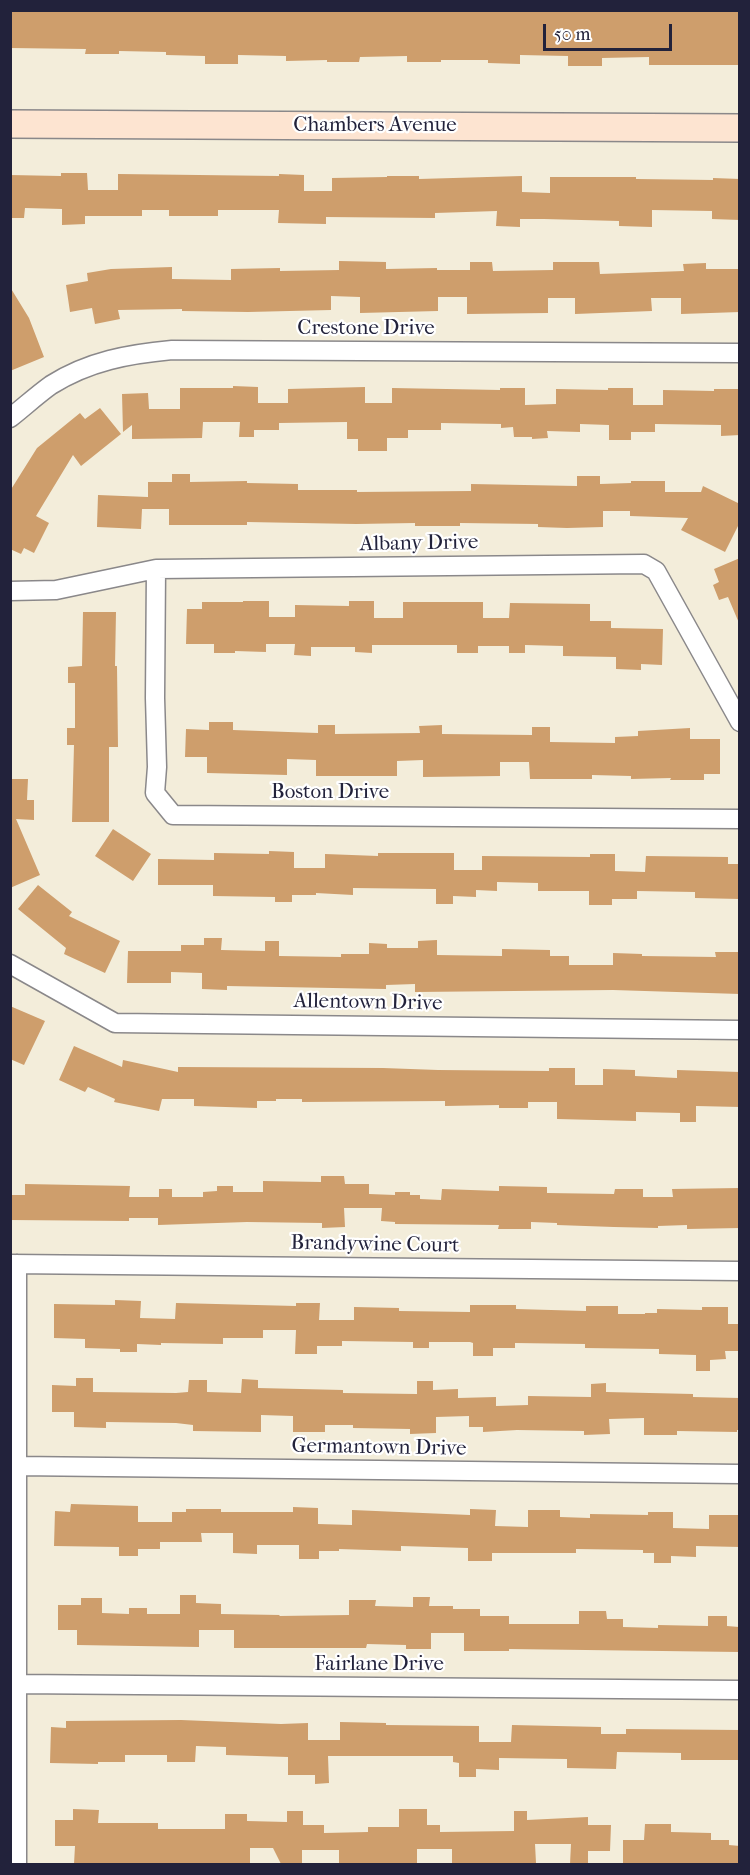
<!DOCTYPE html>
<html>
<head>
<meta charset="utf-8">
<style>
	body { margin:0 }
	#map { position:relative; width:750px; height:1875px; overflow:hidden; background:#f3edda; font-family:"IM FELL French Canon",serif }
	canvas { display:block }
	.frame { position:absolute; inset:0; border:12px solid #22223b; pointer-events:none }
	.scale { position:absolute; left:543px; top:24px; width:129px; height:27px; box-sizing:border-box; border:3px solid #22223b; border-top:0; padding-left:8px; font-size:18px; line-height:21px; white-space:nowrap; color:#22223b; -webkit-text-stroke:4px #fff; paint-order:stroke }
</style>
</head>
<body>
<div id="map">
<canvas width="750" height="1875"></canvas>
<div class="frame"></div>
<div class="scale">50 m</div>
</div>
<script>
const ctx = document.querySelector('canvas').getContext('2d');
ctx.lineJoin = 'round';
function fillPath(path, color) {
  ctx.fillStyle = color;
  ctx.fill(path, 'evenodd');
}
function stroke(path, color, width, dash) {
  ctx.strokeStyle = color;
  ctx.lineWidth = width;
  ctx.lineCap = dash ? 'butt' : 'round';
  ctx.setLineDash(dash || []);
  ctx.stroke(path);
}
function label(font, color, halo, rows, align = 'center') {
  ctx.font = font + ' "IM FELL French Canon",serif';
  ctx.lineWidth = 4.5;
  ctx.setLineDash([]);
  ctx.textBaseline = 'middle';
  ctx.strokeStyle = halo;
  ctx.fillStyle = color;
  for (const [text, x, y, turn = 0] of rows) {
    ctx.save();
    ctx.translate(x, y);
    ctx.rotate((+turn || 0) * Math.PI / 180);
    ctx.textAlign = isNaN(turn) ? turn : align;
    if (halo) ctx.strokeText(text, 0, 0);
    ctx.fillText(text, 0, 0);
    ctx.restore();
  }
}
fillPath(new Path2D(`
	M10,10h730v55h-91v-8l-47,1v8h-34v-10l-48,-1v9l-32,-1v-3h-47v2h-34v-6l-47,1 -1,5h-32v-2l-41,1v-5l-48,-1v9h-33v-8l-39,-1v-3l-47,-1v3h-34l1,-5 -76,-1z
	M61,173h26l1,17h30v-16l161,2v-2l25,1v16h28v-13l55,-1v-1h32v3l103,-3v16l28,1v-16h86v2l77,1v-2l27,1v41l-28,-1v-8l-60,-1v17l-33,-1v-5l-75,-2h-24v8l-24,-1 1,-15 -62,2v5l-109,-1v7l-48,-1 1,-13h-61v6h-49v-6h-27v6h-57v8l-23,1v-16l-37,-1 -1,10h-14v-43l51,1z
	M339,261l47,1v7l51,-1v2h33v-8h22l1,9 60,-1v-8h46l1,12 84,-3 -1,-7 23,-1v6h34v43l-59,2v-16h-30l1,13 -77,3v-16h-27v15l-81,1v-17h-29v14l-78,2v-16l-29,-1v14l-83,2 -66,-1v-2l-64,1 2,9 -25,5 -3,-16 -22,4 -4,-27 22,-4 -1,-8 24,-4 61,-2v12l59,1v-11l49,-1v3l59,-1z
	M10,287l19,31 15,39 -34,14z
	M233,386l25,1v16h30v-14l77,-2v16h27v-15l108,2v-2h25v17l31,-1v-15l52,1v-2h25v17h30v-15l51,1v-2h26v46l-19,1v-11l-66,-1v8h-24v8h-22v-15l-29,-1v8l-33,-1 1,7 -16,1v-2h-18l-1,-10 -12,1v-4l-60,-1v7h-33v8h-21v13h-29v-12h-11v-17l-68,1v7h-25v7h-15l1,-15h-37l-1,16 -70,1v-14l-9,7 -1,-38 26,-1 1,16h31v-21h53z
	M100,408l21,26 -40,32 -8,-11 -37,61 13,7 -15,30 -10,-5 -3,6 -11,-5v-58l27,-43 43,-35 5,6z
	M172,474h18v8l57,-1v2l51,1v6h59v2l114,-1v-7l106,2v-10h23v8l31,-1v-2h34v11h36l2,-6 37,18v18l-15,30 -44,-22 7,-12 -58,-2v-5h-27v16l-36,1 -29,-1v-3l-78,-1v3h-45v-3l-59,1 -109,-2v3h-78v-16h-27l-1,20 -44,-2 1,-32 50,2v-15h24z
	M740,558v65h-1l-11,-26 -9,3 -6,-15 6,-3 -5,-13z
	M243,601h26v16h26v-12l54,1v-5h25v17h29v-16h80v16h26l1,-15 80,1v17h21v7l52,1 -1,36 -21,-1v6l-25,-1v-12l-53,-1v-10l-38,-1v8h-16v-7h-31v7h-21v-8h-85v8l-17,-1v-5h-44v9l-17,-1 1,-11h-29v8l-31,-1v2h-21v-9h-28l1,-35h15v-7h41z
	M83,612h33l-1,54h2l1,81h-9v75h-37l2,-77h-7v-17h8v-45h-7v-16l14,-1z
	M209,722h24v8l55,2 30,1v-8h17v9l85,-1 -1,-7 23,-1v9l90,1v-8h18v15l65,1v-6l23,-1v-5l52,-3v11h30v35h-16v6h-34l1,-2 -40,1v-3l-39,-1v4h-62l-1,-17h-29v14l-77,1v-17l-26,1v15h-81v-16l-29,-1v16l-80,-2v-16h-22l1,-28 23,1z
	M10,779h18l-1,21h7v20l-18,-1 24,56 -30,13z
	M113,829l38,25 -18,27 -38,-25z
	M269,851l25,1v16h31v-14l53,2v-3h76v17h28v-14l108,1v-3h25v17l30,1 1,-16 82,1v7h12v35l-45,-1v-6l-58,-1v8h-25v6h-23v-14h-51v-8l-41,-1v9l-21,-1v7l-23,-1v8h-17v-15l-83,-1v7l-37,-2v2h-24v7h-17v-5l-62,-1v-11h-55v-26l56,1v-7l55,1z
	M38,885l34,27 -3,4 51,25 -15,32 -41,-19 2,-6 -48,-39z
	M204,938h18l-1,12 44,1v-10h14v15l62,1v-3h28v-11l18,1v4h31v-7l19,-1v15l65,1v-7l48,1v6h19v9h44v-12l29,1v2l74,1 -1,-5h25v42l-127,-4 -198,2v-8l-29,1v4l-159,-3v4l-25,-1v-16l-31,-1v11h-44l1,-32h53v-6h23z
	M10,1006l35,15 -21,44 -14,-6z
	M74,1046l48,21 1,-7 55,12v-5l205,1 55,2 111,1v-3h26v17h28v-16l32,1v6l42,2v-8l63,2v35l-44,-1v16h-16v-9l-44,-1v9l-79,-2v-17h-29v6h-29v-3l-54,1v-5l-143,1v-3h-26v2h-19v7l-63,-2v-7h-32l-3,12 -45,-9 1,-3 -27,-12 -3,5 -26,-12z
	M321,1176h23l1,8h24v10l26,1v-3h15v3h10v4l21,1 1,-11 57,2v-5l48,1v6l67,1 1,-5h28v8h30l-1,-8 68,-1v40l-53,1v-4l-29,1v2l-44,-1 -57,-2v-2l-26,-1v7h-33l1,-4 -104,-1v-2l-14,-1 1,-13h-38l1,19 -23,1v-5l-75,-1 -89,3v-7h-29v3l-119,-1v-25h15v-11l105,2 -1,11h30v-8h13v8h31v-5l14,-1v-5h16v6h30v-11l58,1z
	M115,1300l26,1 -1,17 35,1 1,-16 120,3v-3h24l-1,17h35v-13l45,1v3l71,1v-7h46v4l70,2v-5h32v8h27v-1h12v-4l45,1v-3h26v17h12v27h-15l1,8 -16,1v11h-14v-16l-37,-1v-5l-74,-1v-4l-70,-1v5h-22v8h-20v-13l-3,-1h-41v6h-16v-6l-71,-1v5h-25v8h-22l1,-24h-33v8h-40v6l-62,-1v2l-24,-1v8h-17v-3l-35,-1v-9l-31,-1v-34l61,1z
	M76,1378h17v14l83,1 12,-1 1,-12h18v12l34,1 1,-14 16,1v8l85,2v3l74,1v-13h16v9l25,-1v9l38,-1v9l32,-1v-9l63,1v-13l15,-1v9l87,2v3l47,1v32h-3v2l-60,-1v4h-33v-17l-35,1 1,15 -26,1v-4l-67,-1 -34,2v-5h-14v-11l-33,1v16l-26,1v-5l-57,-1v-3h-28v7h-32v-16l-32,-1v17l-68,-1v-6l-17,-2 -70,-1v6l-32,-1v-15h-22v-27l24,1z
	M71,1504l67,2v16h34v-10h14v-3h35v3h72v-5l25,1v16l34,1v-15l118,5v-6l26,1 -1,16 33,1v-17h32v7l30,1v-4l58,1v-3h25v16l36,1v-14h31v32l-44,-1v11l-25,-1v7h-17v-10h-11v-3l-67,-1v4h-84v8h-24v-13l-67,-2v5l-62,-2v2h-20v8h-20v-14h-42v9l-24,-1v-20h-32l1,9h-42v7h-22v7h-19v-9l-65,-1 1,-35 15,1z
	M180,1595h16v8l25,1v10l59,1 -1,1 70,-1v-15h27l-1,6 38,1v-10h17l-1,9h24v3h27v7h29v8h70v-13h27l1,8h16v8l35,1v-3l50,1v-10h19v10l12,1v25l-230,-3v2h-45v-18h-33v16h-25v-4l-39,-1 -1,4h-132v-18h-35v17l-122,-2v-15h-19v-25h23v-7h21v15l27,1v-6h18v6h33z
	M181,1720l100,4 27,-1v17h32v-18l46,1v2l93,1v16h32l1,-17 89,2v7h25v-5l114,1v30h-59v-7l-64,-1 -1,17 -49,-1v-9l-68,-1v12l-23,-1v8h-17v-14l-6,-1v-6h-125l1,27 -14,1v-9h-27v-18l-62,-2v-8l-30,-1 -1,16h-28v-7h-42v7h-27v2l-48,-1 1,-36 15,1v-7z
	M73,1809l26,1 -1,13h60v6h67v-15h22v7l40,1v-11h16v14h21v8l44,-1v-5h31v-18h28v16h13v7l74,-1v-20h13v9l61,-3v8h23l-1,26h-22v13h-18l1,-20h-36l1,19 -84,1v-15h-35v15h-78v-14h-37v14h-21l-8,-16h-23v16h-176l1,-18h-20v-26h18z
	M645,1824h26v8l40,1v7h18v5l11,1v18l-117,-1v-23h21z`), '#ce9e6c');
const street = new Path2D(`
	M10,418c14,-11 27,-23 41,-33 38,-24 78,-31 121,-35l568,3
	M156,569l-1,129 2,69 -2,26 18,22 567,4
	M10,591l46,-1 100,-21 488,-5 12,7 84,151
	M10,964l105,59 625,7
	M10,1264l730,7
	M17,1264v600
	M17,1466l723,8
	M17,1684l723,6`);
const secondary = new Path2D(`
	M10,124l730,4`);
stroke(street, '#8a888a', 21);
stroke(secondary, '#8a888a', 30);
stroke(street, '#fff', 18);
stroke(secondary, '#fde4d1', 27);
label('21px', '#22223b', '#fff', [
	["Chambers Avenue",375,126],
	["Crestone Drive",366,329],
	["Albany Drive",419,544,-1],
	["Boston Drive",330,793],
	["Allentown Drive",368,1003,1],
	["Brandywine Court",375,1245,1],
	["Germantown Drive",379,1448,1],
	["Fairlane Drive",379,1665]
]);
</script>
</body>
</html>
